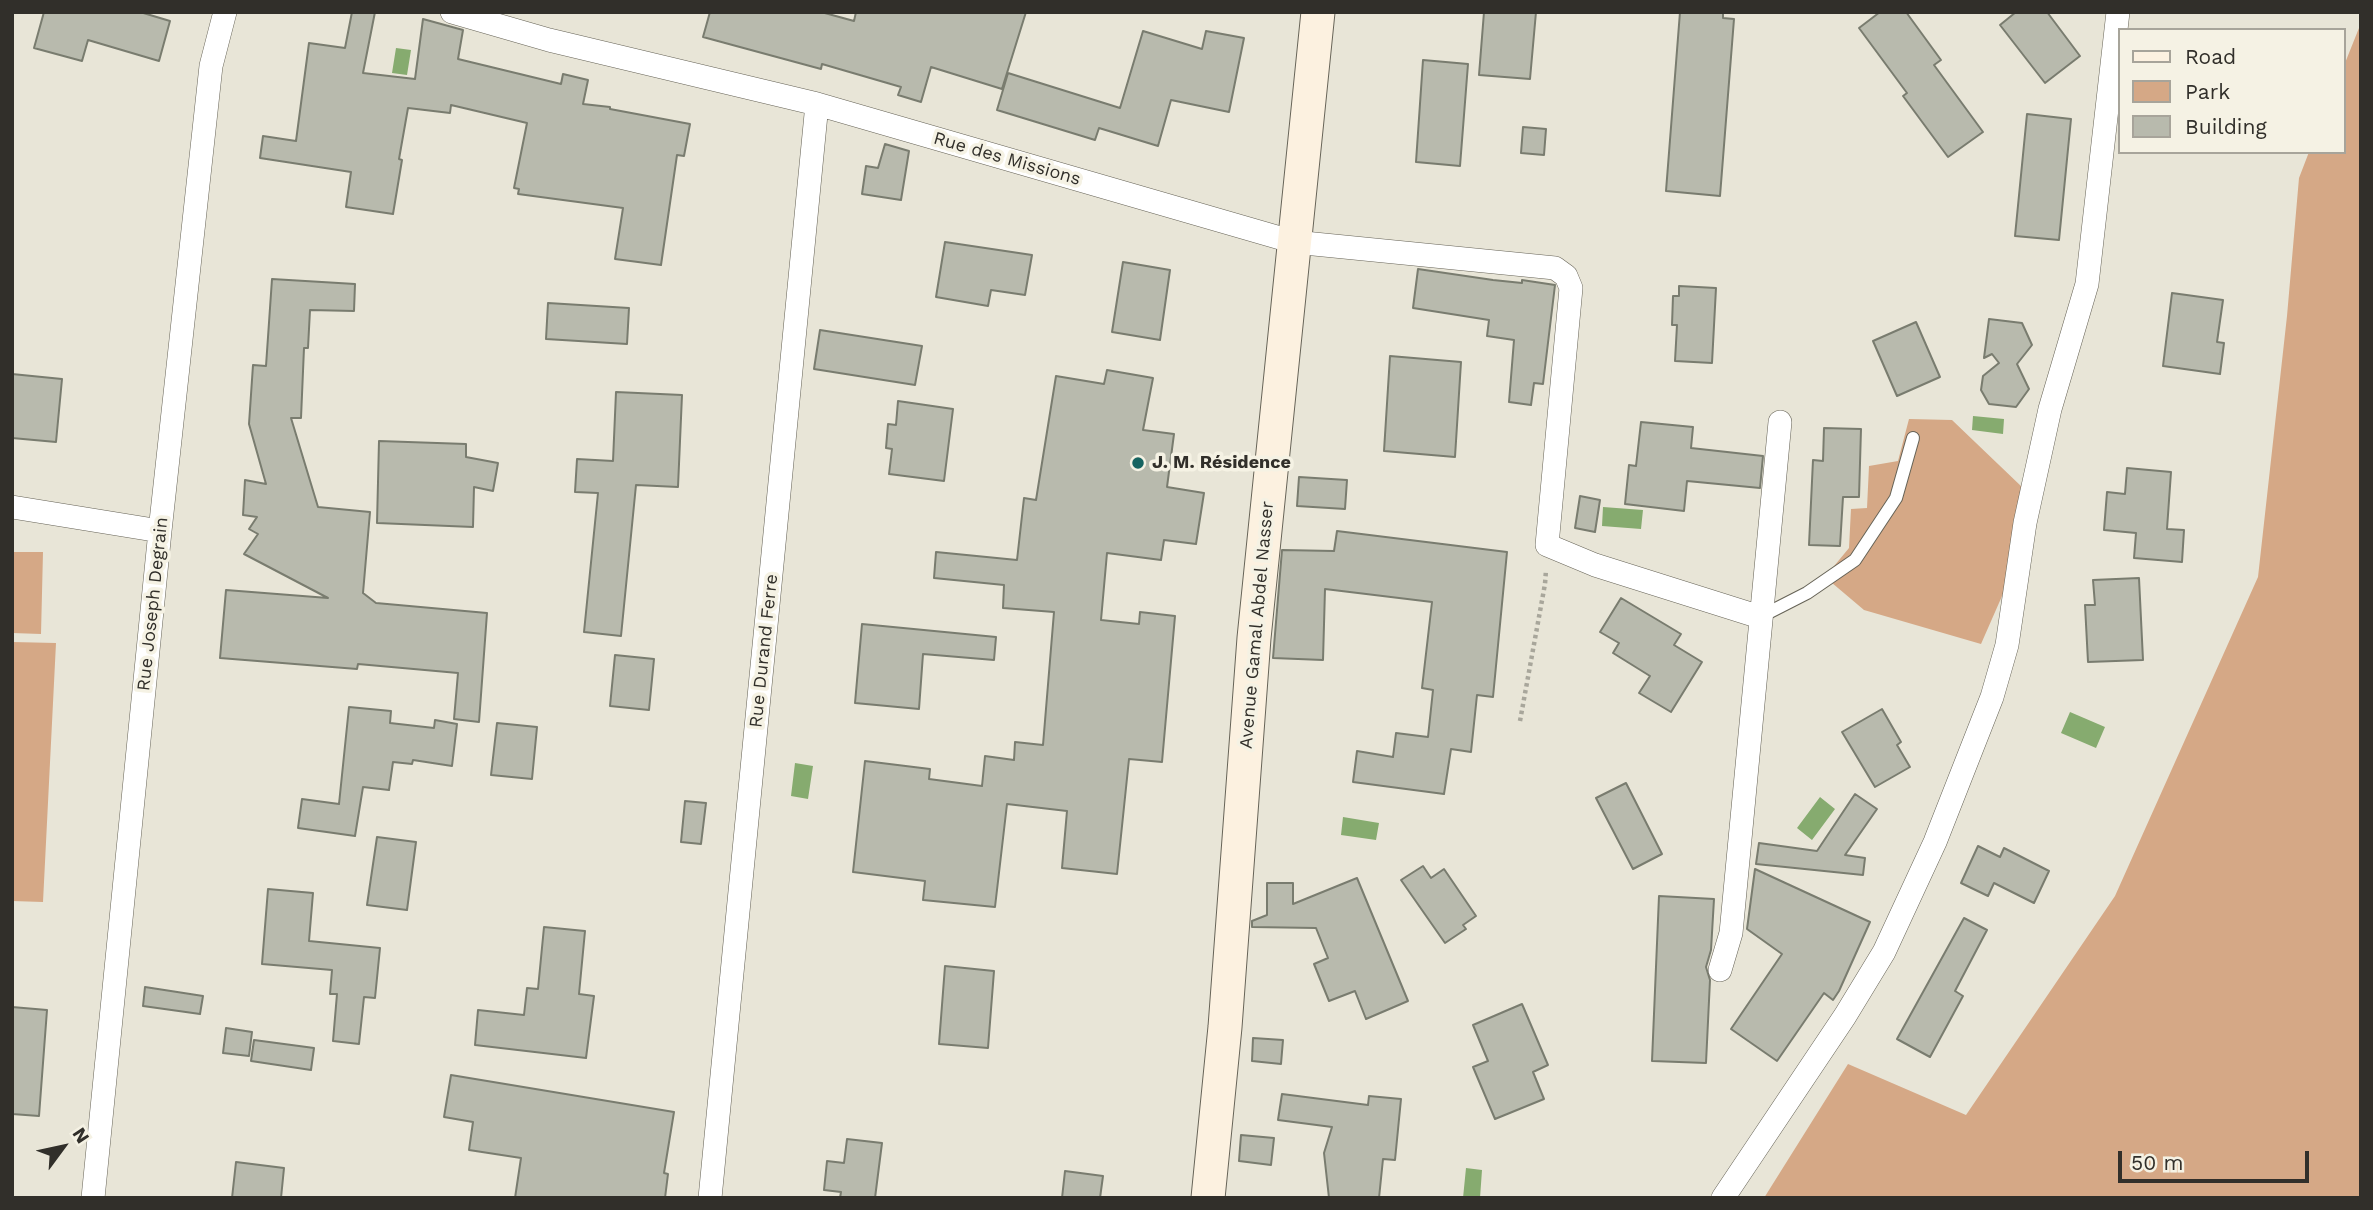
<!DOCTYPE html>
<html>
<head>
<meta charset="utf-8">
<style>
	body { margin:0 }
	#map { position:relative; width:2373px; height:1210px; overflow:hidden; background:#e8e5d7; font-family:"Work Sans",sans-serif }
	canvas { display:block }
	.frame { position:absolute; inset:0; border:14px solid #312f2a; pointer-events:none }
	.legend { position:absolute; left:2118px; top:28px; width:228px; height:126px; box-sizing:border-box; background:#f5f2e4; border:2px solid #a7a49a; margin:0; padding:9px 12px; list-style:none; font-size:21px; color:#312f2a }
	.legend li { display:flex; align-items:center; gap:14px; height:35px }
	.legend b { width:35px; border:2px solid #a7a49a }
	.north { position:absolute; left:28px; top:1112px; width:70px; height:70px; -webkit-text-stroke:5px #f5f2e4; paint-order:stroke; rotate:57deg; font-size:19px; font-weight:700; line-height:28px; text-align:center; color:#312f2a }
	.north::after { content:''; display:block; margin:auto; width:24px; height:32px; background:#312f2a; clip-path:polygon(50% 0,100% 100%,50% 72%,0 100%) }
	.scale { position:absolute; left:2118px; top:1151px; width:191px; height:32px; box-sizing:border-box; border:4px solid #312f2a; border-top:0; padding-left:9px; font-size:21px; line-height:24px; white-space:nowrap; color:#312f2a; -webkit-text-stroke:5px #f5f2e4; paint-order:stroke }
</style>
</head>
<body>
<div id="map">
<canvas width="2373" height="1210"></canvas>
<div class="frame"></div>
<ul class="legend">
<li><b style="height:9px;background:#fcf1e0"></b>Road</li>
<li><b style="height:19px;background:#d5a886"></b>Park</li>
<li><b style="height:19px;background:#b8baad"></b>Building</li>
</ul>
<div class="north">N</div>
<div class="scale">50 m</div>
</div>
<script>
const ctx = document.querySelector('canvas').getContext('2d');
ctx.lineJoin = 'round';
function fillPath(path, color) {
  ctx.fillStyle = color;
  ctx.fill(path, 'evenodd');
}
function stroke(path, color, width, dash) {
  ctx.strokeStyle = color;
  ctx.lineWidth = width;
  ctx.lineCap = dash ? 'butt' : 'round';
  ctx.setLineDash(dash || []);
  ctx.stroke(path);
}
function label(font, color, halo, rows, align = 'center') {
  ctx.font = font + ' "Work Sans",sans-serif';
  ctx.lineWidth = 7;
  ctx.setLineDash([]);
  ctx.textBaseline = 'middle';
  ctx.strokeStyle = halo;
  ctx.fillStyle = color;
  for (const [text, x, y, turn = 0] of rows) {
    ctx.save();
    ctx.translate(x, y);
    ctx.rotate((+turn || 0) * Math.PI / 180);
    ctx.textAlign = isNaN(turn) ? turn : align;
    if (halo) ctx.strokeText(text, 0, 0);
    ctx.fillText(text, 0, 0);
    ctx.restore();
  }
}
fillPath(new Path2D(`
	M2361,23v1175h-597l84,-134 118,51 149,-219 143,-319 29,-261 12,-138 10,-26h34v-84z
	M1909,419l43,1 70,67 -16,100 -25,57 -117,-34 -39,-33 24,-29 2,-39 16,-1 2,-42 29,-5z
	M12,552h31l-2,82 -29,-1z
	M12,642l44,1 -13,259 -31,-1z`), '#d5a886');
fillPath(new Path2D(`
	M396,48l15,2 -4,25 -15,-2z
	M1973,416l31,3 -1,15 -31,-4z
	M1603,507l40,3 -2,19 -39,-3z
	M2070,712l35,15 -9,21 -35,-15z
	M795,763l18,3 -5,33 -17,-3z
	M1820,797l15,12 -23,31 -15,-12z
	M1343,817l36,6 -3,17 -35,-5z
	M1466,1168l16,2 -2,28h-17z`), '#86ab6f');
const building = new Path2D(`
	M44,12h96l30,9 -11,40 -71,-21 -6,21 -48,-13z
	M352,12h23l-12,61 52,6 8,-60 40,11 -5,29 103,25 2,-10 25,6 -5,24 27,3v2l80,15 -6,32 -7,-1 -16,110 -46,-6 8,-51 -105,-14 1,-5 -5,-1 13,-65 -76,-18 -1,8 -42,-5 -9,51 3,1 -9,54 -47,-7 5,-35 -91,-14 3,-22 33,5 13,-98 36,5z
	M710,12h111l33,9 2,-9h170l-24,77 -71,-22 -10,35 -23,-7 3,-8 -79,-23 -1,5 -118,-32z
	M1484,12h52l-6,67 -51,-4z
	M1680,12h43v6l11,1 -14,177 -54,-5z
	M1880,12h26l35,48 -7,5 49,67 -35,25 -45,-61 4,-3 -48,-65z
	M2016,12h31l33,44 -35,27 -45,-58z
	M1143,31l59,18 4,-18 38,7 -15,74 -58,-12 -13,46 -59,-18 -4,12 -98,-30 11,-37 112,35z
	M1423,60l45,4 -8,102 -44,-4z
	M2027,114l44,5 -12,121 -44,-4z
	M1523,127l23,2 -2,26 -23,-2z
	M885,144l24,7 -8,49 -39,-6 4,-28 12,2z
	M945,242l87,13 -7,40 -34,-5 -3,16 -52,-9z
	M1123,262l47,8 -10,70 -48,-8z
	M1418,269l75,11 29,3v-3l33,5 -12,99 -9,-1 -3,22 -22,-3 5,-62 -27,-4 2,-16 -76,-12z
	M272,279l83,5 -1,27 -44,-1 -2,38h-4l-3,70h-10l27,89 52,5 -7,81 13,10 111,10 -8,109 -25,-3 4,-46 -100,-9 -1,5 -137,-11 6,-68 102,8 -84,-44 14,-20 -9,-5 8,-12 -14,-2 2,-35 21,4 -17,-60 4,-59 13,1z
	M1679,286l37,2 -4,75 -37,-2 2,-36h-5l1,-29h6z
	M2172,293l51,7 -6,42 7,1 -4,31 -57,-8z
	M548,303l81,5 -2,36 -81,-5z
	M1989,319l33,4 10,22 -15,19 12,25 -13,18 -27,-3 -8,-14 2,-14 16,-13 -7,-9 -8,4z
	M1916,322l24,55 -43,19 -24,-55z
	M820,330l102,16 -7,39 -101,-16z
	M1390,356l71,6 -6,95 -71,-6z
	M1107,370l46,8 -10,52 31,4 -7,53 37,6 -8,51 -32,-4 -3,20 -54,-7 -6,67 38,4 1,-12 35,4 -13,146 -33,-3 -12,115 -55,-6 5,-57 -60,-7 -12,103 -72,-7 2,-19 -72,-9 12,-111 65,8 -1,10 53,7 3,-30 29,4 1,-18 28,3 11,-133 -51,-4 1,-23 -70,-7 2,-26 81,8 7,-62 12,2 20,-124 48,8z
	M12,374l50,5 -6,63 -44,-4z
	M616,392l66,3 -4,92 -42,-2 -15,151 -37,-4 14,-139 -23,-1 2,-33 36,2z
	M898,401l55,8 -9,72 -55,-7 3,-25 -6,-1 2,-24 8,1z
	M1641,422l52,5 -2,21 72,8 -3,32 -73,-7 -3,30 -59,-7 4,-39 7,1z
	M1824,428l37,1 -2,68h-16l-3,49 -31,-1 4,-85 10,1z
	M379,441l87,3v13l32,6 -5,28 -19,-4 -1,40 -96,-4z
	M2127,468l44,4 -4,57 17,1 -2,32 -48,-4 2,-25 -32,-3 3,-38 18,2z
	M1299,477l48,3 -2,29 -48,-3z
	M1580,496l20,4 -5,32 -20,-4z
	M1337,531l170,21 -14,145 -16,-2 -6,57 -20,-3 -7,45 -91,-12 4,-31 36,6 3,-24 32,4 5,-47 -11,-2 10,-86 -107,-13 -2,71 -50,-2 9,-108 52,1z
	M2139,578l4,82 -55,2 -3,-57h10l-2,-25z
	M1621,598l60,36 -7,11 28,17 -31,50 -32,-19 11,-17 -37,-23 6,-10 -19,-11z
	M862,624l134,13 -2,23 -71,-6 -4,55 -64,-6z
	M615,655l39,4 -5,51 -39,-4z
	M349,707l42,4 -1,12 44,5 1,-8 22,4 -5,42 -39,-6 -1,4 -19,-2 -4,28 -26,-3 -8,49 -57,-8 4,-29 37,5z
	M1882,709l19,33 -4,3 13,22 -35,20 -33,-55z
	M497,723l40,4 -5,52 -41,-4z
	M1626,783l36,71 -29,15 -37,-71z
	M1855,794l22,15 -32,46 20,3 -2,17 -107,-11 3,-21 58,8z
	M685,801l21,2 -5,41 -20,-2z
	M377,837l39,5 -9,68 -40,-5z
	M1978,846l22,11 4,-9 45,23 -15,32 -40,-20 -6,13 -27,-13z
	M1423,866l8,12 13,-9 32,47 -13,9 3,4 -21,14 -44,-63z
	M1755,869l115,53 -31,69 -6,9 -9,-7 -47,68 -46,-32 51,-75 -35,-25z
	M1357,878l51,123 -42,18 -11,-28 -26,10 -15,-37 14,-6 -12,-30 -64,-1v-6l15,-6v-32h26v21z
	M268,889l45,4 -4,48 71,7 -5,50 -11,-1 -5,47 -26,-3 4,-47h-7l2,-24 -70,-6z
	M1659,896l55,3 -3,51 -5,17 4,13 -4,83 -54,-2z
	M1964,918l23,12 -32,61 8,5 -33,61 -33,-18z
	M544,927l41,4 -6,63 15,2 -8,62 -111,-13 3,-35 46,5 3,-27 11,1z
	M945,966l49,5 -6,77 -49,-4z
	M145,987l58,9 -3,18 -57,-8z
	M1522,1004l26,61 -15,7 11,27 -49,20 -22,-52 15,-6 -15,-36z
	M12,1007l35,3 -8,106 -27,-2z
	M226,1028l26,4 -3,24 -26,-3z
	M1253,1038l30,2 -2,24 -29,-3z
	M254,1040l60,8 -3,22 -60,-9z
	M451,1075l223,37 -10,61 4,1 -3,24h-150l6,-40 -52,-8 4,-28 -29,-5z
	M1282,1094l86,11 1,-9 32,3 -6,61 -12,-1 -4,39h-50l-5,-45 8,-26 -54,-7z
	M1241,1135l33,3 -3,27 -32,-4z
	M847,1139l35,4 -7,55h-35l1,-6 -17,-2 3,-29 17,2z
	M236,1162l48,6 -3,30h-49z
	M1065,1171l38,5 -3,22h-38z`);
fillPath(building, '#b8baad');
stroke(building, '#797c6f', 2);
const lane = new Path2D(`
	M1760,617l47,-24 48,-33 41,-62 17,-60`);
const street = new Path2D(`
	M452,12l97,28 268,64 477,138 261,26 11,8 5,12 -24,257 48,20 165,52
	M12,507l148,24
	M1720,970l11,-37 49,-511
	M93,1198l67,-667 51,-465 14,-54
	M710,1198l107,-1094
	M1723,1198l122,-182 39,-64 51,-110 57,-145 15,-52 18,-122 25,-114 37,-125 31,-272`);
const secondary = new Path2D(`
	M1208,1198l17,-171 29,-389 64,-626`);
stroke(lane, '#666357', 14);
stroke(street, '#666357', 24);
stroke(secondary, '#666357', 35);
stroke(new Path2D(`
	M1520,721l25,-137 1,-14`), '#a8a69b', 4.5, [3.5, 3.5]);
stroke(lane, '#fff', 12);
stroke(street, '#fff', 23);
stroke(secondary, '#fcf1e0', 33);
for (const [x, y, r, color] of [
	[1138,463,7,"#166461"]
]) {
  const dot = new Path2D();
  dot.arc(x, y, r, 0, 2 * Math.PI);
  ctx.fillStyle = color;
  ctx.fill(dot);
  stroke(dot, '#f5f2e4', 2.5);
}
label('18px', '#312f2a', '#f5f2e4', [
	["Rue des Missions",1007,159,16],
	["Rue Joseph Degrain",153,604,-84],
	["Avenue Gamal Abdel Nasser",1257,625,-85],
	["Rue Durand Ferre",764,651,-84]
]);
label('bold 18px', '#312f2a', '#f5f2e4', [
	["J. M. Résidence",1152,463]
], 'left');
</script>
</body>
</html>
